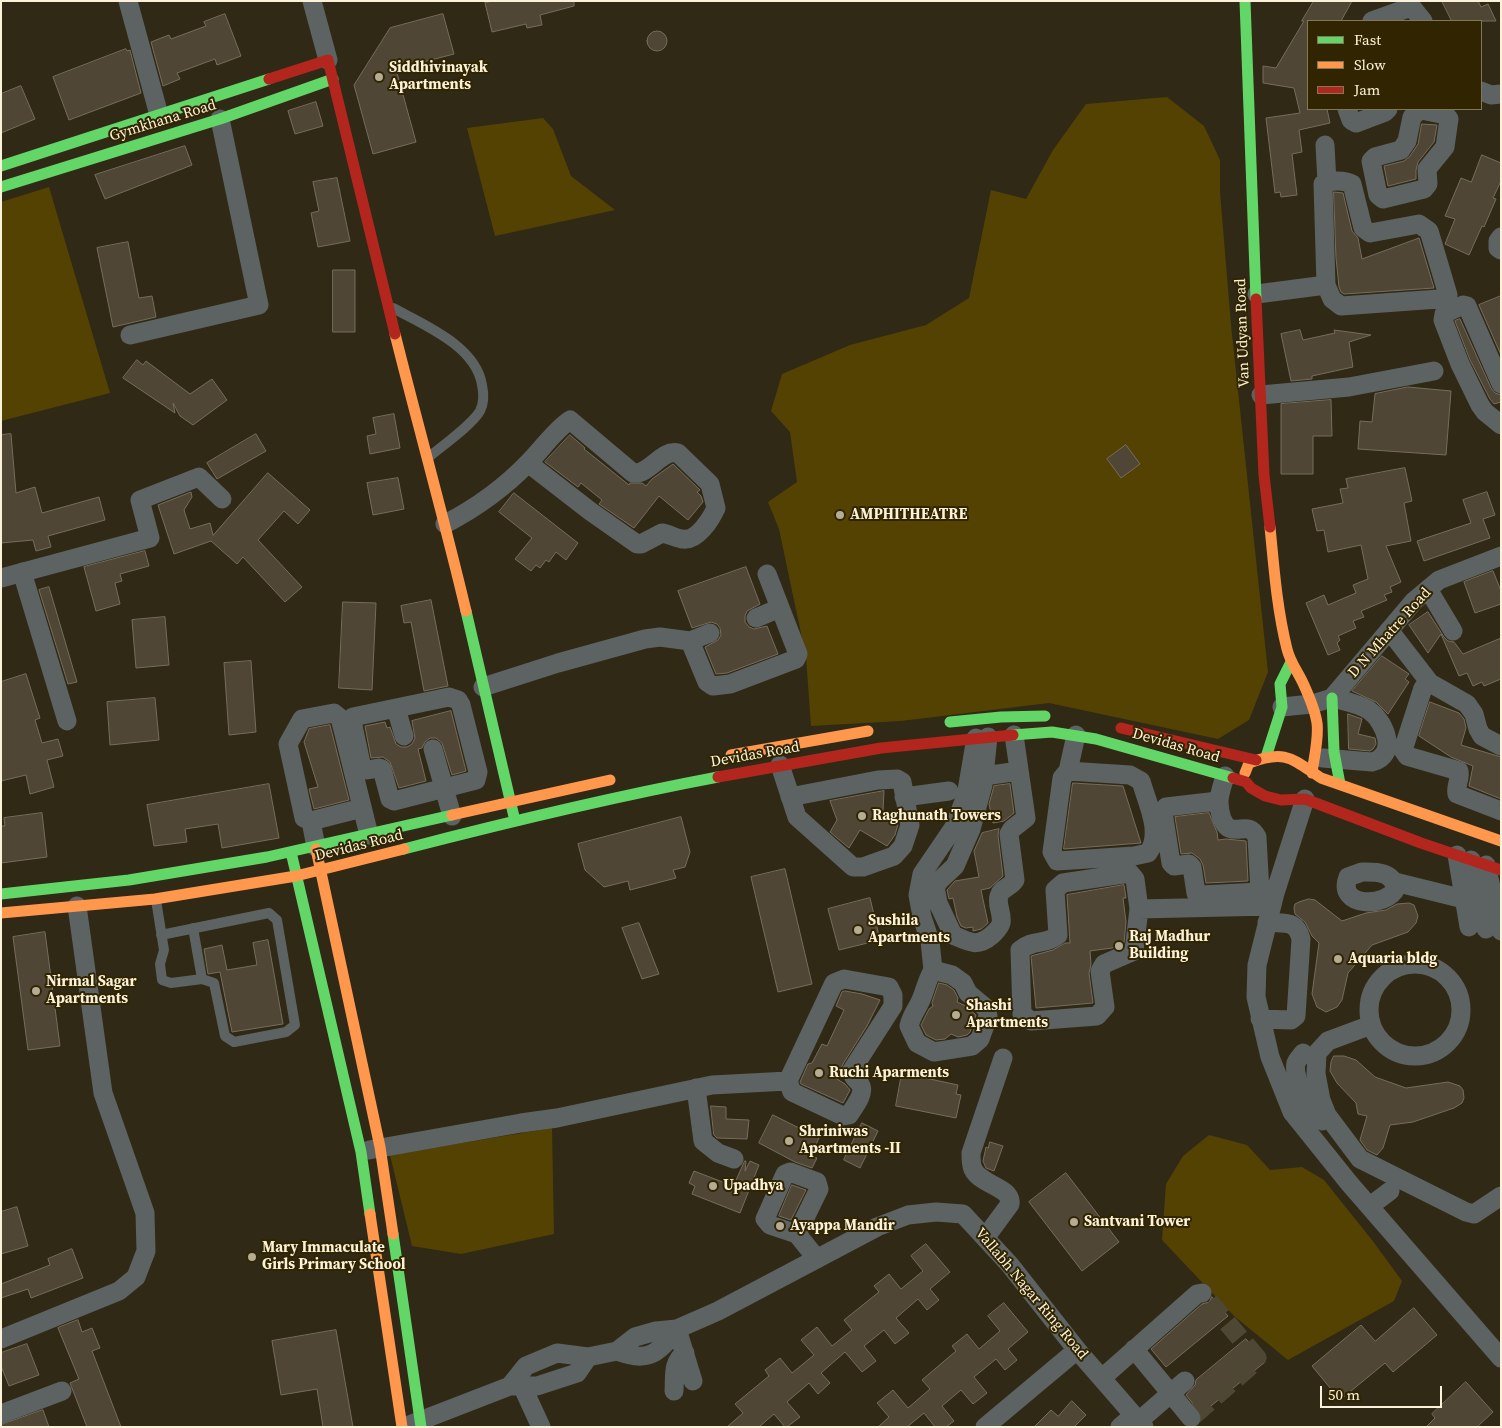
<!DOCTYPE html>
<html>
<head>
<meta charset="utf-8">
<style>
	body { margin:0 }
	#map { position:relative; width:1502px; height:1428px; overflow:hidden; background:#302916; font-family:"Source Serif 4",serif }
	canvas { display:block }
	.frame { position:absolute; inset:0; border:2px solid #fbf2d9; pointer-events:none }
	.legend { position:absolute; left:1307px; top:20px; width:175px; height:90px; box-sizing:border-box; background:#312501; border:1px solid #827757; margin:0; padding:6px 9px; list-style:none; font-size:15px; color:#fbf2d9 }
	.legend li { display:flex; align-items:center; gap:10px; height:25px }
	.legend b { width:25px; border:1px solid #827757 }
	.scale { position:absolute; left:1320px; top:1386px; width:122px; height:22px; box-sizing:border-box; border:2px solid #fbf2d9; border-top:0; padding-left:6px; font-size:15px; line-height:18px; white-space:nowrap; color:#fbf2d9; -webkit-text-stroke:4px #312501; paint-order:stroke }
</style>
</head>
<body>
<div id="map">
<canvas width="1502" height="1428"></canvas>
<div class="frame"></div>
<ul class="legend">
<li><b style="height:6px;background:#63d668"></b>Fast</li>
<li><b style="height:6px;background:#ff974d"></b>Slow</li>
<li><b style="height:6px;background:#b3261e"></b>Jam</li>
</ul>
<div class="scale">50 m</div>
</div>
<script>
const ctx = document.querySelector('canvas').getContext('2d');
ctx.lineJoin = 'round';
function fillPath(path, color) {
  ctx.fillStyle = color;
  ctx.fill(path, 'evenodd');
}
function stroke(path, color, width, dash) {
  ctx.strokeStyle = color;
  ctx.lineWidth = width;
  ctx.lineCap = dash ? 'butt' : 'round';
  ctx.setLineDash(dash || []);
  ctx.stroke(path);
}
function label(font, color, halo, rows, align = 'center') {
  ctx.font = font + ' "Source Serif 4",serif';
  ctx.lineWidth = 4;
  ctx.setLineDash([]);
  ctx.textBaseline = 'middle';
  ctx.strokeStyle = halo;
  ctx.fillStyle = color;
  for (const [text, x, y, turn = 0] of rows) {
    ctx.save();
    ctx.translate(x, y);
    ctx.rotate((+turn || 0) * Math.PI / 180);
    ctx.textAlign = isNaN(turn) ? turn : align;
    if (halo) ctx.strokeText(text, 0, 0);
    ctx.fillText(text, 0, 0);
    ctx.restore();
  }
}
fillPath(new Path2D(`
	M1167,97l37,29 16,34v32l11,133 37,347 -19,48 -31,19 -169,-36 -148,18 -90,5 -5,-69 -27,-128 -11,-27 29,-20 -7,-50 -19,-21 11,-37 68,-29 76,-20 43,-27 22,-108 35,9 27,-49 33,-46z
	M543,118l10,11 18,47 44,34 -120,26 -28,-108z
	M49,187l61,206 -109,28v-219z
	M552,1128l2,106 -93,20 -49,-8 -22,-91z
	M1209,1135l38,10 23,25 32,-3 22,13 48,60 30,41 -8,20 -106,59 -54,-44 -72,-76 4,-56 17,-28z`), '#544203');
const building = new Path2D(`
	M494,1h80v5l-34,9 2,10 -15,3 -1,-4 -34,8 -7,-29z
	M1314,1h38l-11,20h-33v88h19l3,14 -31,7 3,22 -10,2 5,41 -16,2 -1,-5 -5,1 -9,-75 34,-5 -6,-25 -31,-5v-17l13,2 28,-47h-2z
	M1442,1h36l3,6 7,-3 8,17h-44z
	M225,14l16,42 -24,9 -2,-6 -38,14 3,6 -17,7 -12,-44 18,-7 2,4 35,-13 -2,-4z
	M443,14l11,40 -58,15 20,73 -43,12 -19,-69 36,-57z
	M647 41a10 10 0 1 1 20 0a10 10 0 1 1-20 0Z
	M126,49l1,2 3,-1 11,43 -72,27 -16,-43z
	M21,86l14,33 -34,14v-39z
	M316,102l7,24 -28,8 -7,-23z
	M1422,124l15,1 -3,17 -16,20 -2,8v9l-28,7 -4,-20 20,-5 6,-5 8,-12z
	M185,146l7,19 -87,34 -10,-24z
	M1482,155l19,8v18l-8,17 3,1 -12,28 -2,-1 -13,29 -24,-11 10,-25 -10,-3 16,-38 10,4z
	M337,178l13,63 -32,6 -7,-34 8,-2 -6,-29z
	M1334,192l9,1 9,38 6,7 4,21 57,-21 15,50 -90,6 -3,-2 -2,-5 -3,-29z
	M128,242l11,56 13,-2 4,21 -43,10 -16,-79z
	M333,270h22v62h-22z
	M1501,296v59l-22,-50z
	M1460,319l31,69 4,5 6,2v7l-7,2 -4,-5 -20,-39 -15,-39z
	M1300,330l3,10 32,-7 -1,-3 37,5 -22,7 4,25 -41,9v3l-21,2 -10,-47z
	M137,360l6,5 3,-4 44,33 22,-15 15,21 -34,25 -13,-9 -7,-13 2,10 -52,-35z
	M1408,387l43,4 -5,64 -88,-6 2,-28 12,1 3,-28z
	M1331,400l1,36h-19v38h-32v-70z
	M394,414l6,34 -30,6 -3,-18 9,-2 -3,-16z
	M11,434l5,59 19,-6 7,26 57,-16 6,23 -57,16 3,11 -15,4 -3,-11 -32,3v-108z
	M256,434l10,17 -49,28 -10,-16z
	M570,435l15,13 -1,1 45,36 1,-2h12l4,3 6,-7 21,-15 27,26 -3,2 4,4 2,6 -15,18 -29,-24 -25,32 -35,-24 3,-4 -21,-17 -3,4 -33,-25z
	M1126,445l14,19 -19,14 -14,-19z
	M1405,468l7,33 -8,2 7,38 -25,5 15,36 -11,5 2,5 -8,3 3,5 -26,11 3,6 -11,4 3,7 -18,8 2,4 -3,3 3,7 -12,5 -22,-52 18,-8 4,10 28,-12 -3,-8 15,-6 -7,-34 -33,7 -4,-22 -7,1 -5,-22 31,-6 -3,-14 8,-1 -2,-9z
	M268,473l42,37 -12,14 -14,-13 -26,29 44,47 -17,15 -42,-45 -6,7 -26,-23 -37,13 -16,-49 33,-13 1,5 -8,13 6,19 20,-6 3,12z
	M398,478l6,31 -31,6 -6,-32z
	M1487,492l8,23 -12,4 7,19 -66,23 -7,-20 54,-18 -8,-23z
	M514,493l64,50 -12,17 -10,-8 -7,10 -3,-2 -6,8 -4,-3 -5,6 -16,-12 17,-21 -33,-26z
	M145,551l4,15 -29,8 2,7 -7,2 5,21 -24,7 -12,-44z
	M746,567l14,37 -13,7 -2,5v6l4,5 5,2 13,-3 11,28 -51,19 -11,1 -11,-27 13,-7 3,-5 -1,-7 -3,-4 -6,-2 -19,6 -14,-37z
	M1493,571l8,20v13l-26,9 -11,-31z
	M49,587l28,95 -9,2 -29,-94z
	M431,600l17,86 -24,5 -13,-69 -7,1 -3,-17z
	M343,602l33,1 -4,87 -33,-2z
	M1428,612l16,25 4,4 6,1 9,12 38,-16v41l-17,7 -2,-4 -9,4 -6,-13 -8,3 -18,-42 -13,19 -19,-28z
	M165,617l4,48 -33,3 -4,-48z
	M1382,656l27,18 -4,5 4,3 -21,32 -12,-12 -24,-11z
	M251,661l5,71 -27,3 -5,-72z
	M26,674l14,44 -5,2 7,23 16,-4 5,17 -16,4 7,27 -24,7 -4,-19 -25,6v-99z
	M155,698l4,42 -49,5 -3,-43z
	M1430,702l29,11 5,6 2,9 -5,17 40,12v42l-32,-13 4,-20 -22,-9 -32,-21z
	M451,711l15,60 -14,4 -10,-32 -6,-5h-6l-5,4 -3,6 -4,1 8,32 -27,7 -9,-26 -7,-5 -12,1 -6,-32 20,-4 2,6 3,-1 6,17 5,3h6l5,-3 3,-6 -3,-17z
	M1348,714l14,5 -4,15 17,4 1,6 -3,5 -3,2 -21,-2z
	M330,725l19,75 -35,9 -5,-20 9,-2 -14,-45 5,-13z
	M1073,783l50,3 18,57 -77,6z
	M269,784l10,54 -57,10 -4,-24 -33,5 2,13 -33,4 -7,-41z
	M1010,784l4,29 -10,8 -11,2 -4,-19 5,-18z
	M884,791l-1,20 15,11v2l-3,11 -8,11 -27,-16 -11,18 -19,-16 7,-12 -7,-19z
	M42,813l5,44 -46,6v-37h4l-1,-8z
	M1209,813l8,19 1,8 8,-1 20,2 2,40 -42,2 -3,-18 -3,-6 -8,-6 -11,1 -6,-37z
	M681,817l9,35 -5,15 -12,3 3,8 -46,12 -2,-9 -24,6 -19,-17 -7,-26z
	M999,829l-1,6 5,41 -13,12 -9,2 7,33 -7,6 -8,2v-4l-7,1 -5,-2 -4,-9 -4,-19 -4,1 -2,-9 8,-9 24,-4 -5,-26 8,-18z
	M785,869l27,115 -34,8 -27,-115z
	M1124,885l2,13h-3l3,24 -2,21 -12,5 -22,3 1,13 -2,9 4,30 -57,5 -5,-52 22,-6 12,-7h5l-3,-48z
	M870,898l10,42 -41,10 -11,-41z
	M1309,899l6,1 27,21 24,-8 20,-3 11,-6 12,-1 5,2 4,11 -2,7 -8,9 -36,13 -24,28 -6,27 -5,7 -11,5 -9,-5 -5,-13 7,-51 -7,-7 -7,-14 -10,-8 -1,-6 1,-4 4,-2z
	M639,923l20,51 -17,5 -20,-51z
	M45,932l15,114 -32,4 -15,-113z
	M268,940l15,84 -51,8 -12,-60 -12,2 -4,-25 18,-4 5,25 30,-5 -4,-22z
	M939,983l8,2 7,5 4,8 -1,4 9,4 10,9 -6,17 -3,3 -9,2 -7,-3 -6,5 -9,1 -10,-5 -5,-10 8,-16 4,-3 -1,-3z
	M845,991l17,3 18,6 -13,26 -24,38 -6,15 8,5 5,6 -7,13 -42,-19 -1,-2 8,-18 4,-1 10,-19 5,2 17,-36 -8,-4 6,-14z
	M1334,1056h10l12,4 19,17 31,11 42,-6 12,4 3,4 1,8 -2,5 -8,5 -41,14 -23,3 -7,23 -6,7 -10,-5 -7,-10 7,-24 -9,-2 -2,-11 -19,-20 -7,-12 1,-9z
	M902,1073l56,12 -2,9 5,1 -5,23 -60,-12z
	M711,1106l15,1v12l23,1 -2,19 -30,-1 -3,-3z
	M773,1115l46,23 -8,17 6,3 -5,10 -17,-6 -36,-19z
	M862,1123l16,8 -18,37 -16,-8z
	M990,1142l13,4 -9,25 -8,-3 -3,-7 3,-14 2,1z
	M745,1161h1l-1,10 5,-10 9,4 -19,48 -48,-19 3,-8 -6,-3 5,-12 39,15z
	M1066,1173l53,69 -37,29 -53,-69z
	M792,1185l14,5 -15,30 -12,-4z
	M17,1207l11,39 -27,8v-42z
	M926,1244l24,28 -20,17 9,11 -12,10 -9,-11 -22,19 13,15 -14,11 -11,-14 -20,16 12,15 -14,11 -17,-20 -24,21 9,10 -12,11 -9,-11 -22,19 13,15 -13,10h-2l-11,-13 -15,13h-32l16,-14 -8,-9 34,-28 -4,-6 15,-12 12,15 22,-18 -13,-15 16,-13 15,19 20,-16 -8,-10 35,-28 -5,-6 15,-12 12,15 22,-18 -12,-15z
	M72,1249l11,29 -52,20 -3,-9 -27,9v-14l49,-19 -2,-6z
	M1212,1297l16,19 -62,51 -15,-18 51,-45 7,-2z
	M1004,1303l24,29 -20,17 9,11 -12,10 -9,-11 -22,18 13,16 -14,11 -12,-14 -19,16 12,15 -8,6h-11l-11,-14 -17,14h-29l11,-10 -12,-14 16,-13 15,18 22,-19 -8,-9 34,-29 -4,-5 15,-12 12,15 21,-18 -12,-15z
	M1414,1308l23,27 -44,37 -8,-9 -45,37 -28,-34 49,-41 14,16z
	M78,1320l4,12 10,-4 8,20 -8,3 29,76h-34l-17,-44 9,-4 -21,-51z
	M336,1330l17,97h-30l-6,-38 -36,6 -9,-54z
	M1246,1339l19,23 -64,52 -15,-19 9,-10 1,-5z
	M27,1344l12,31 -30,11 -8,-20v-13z
	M1466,1382l27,30 -16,15h-51l9,-9 -3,-4z
	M1072,1401l14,14 -12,12h-40l17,-17 7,6z
	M43,1410l6,17h-48v-2z`);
fillPath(building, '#4f4635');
stroke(building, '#766d5c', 1);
stroke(new Path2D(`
	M1194,1415l61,-53 2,-4 -55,-65`), '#4e4733', 19, [19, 9]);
stroke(new Path2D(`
	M393,308c31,17 83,38 89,77 2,9 2,18 -2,26 -9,15 -37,34 -51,46
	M156,900l8,50 -4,14 2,16 9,3 31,-4 12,4 11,53 9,6 52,-10 9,-7 -18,-105 -8,-7 -108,22
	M193,928l9,51`), '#5c6362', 10);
stroke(new Path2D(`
	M128,1l31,114
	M312,1l16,59
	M1407,1l16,20
	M1372,21l39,-14
	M1481,91l10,4 10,-1
	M1347,109l4,11 5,3 29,-11 3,-3
	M1421,110l25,5 3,4 -4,28 -18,22 1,15 -4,5 -41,10 -5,-4 -7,-34 4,-4 26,-7 6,-9 5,-24 9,-8
	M1325,145l2,37
	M1501,237l-3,4v7l3,2
	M1257,294l69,-9 6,14 9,7 98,-7 9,-4 -19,-64 -10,-7 -49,9 -7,-5 -11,-44c-8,-4 -22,-4 -29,0l3,101
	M130,335l129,-30 -39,-186
	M1501,384l-34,-78 -4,-1 -19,9 -1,6 17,44 20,41 5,7 16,13
	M1261,395l88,-8 85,-16
	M445,524c31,-16 60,-37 84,-62 13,-13 25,-31 41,-42l63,53c17,2 28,-24 45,-20l32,31 6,24c-5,11 -19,34 -34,31 -7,-1 -13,-5 -20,-6l-21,11h-4l-47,-33 -62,-48
	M22,572l45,149
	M1,578l149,-40 -10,-38 59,-23 23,22
	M1428,589l25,42
	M756,618l24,-10
	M1389,630l41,53 37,21 7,10 4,15 4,7 19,10
	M690,641l20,-8
	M1430,683l-7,5 -20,62 4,6 52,15c2,8 -4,15 -2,23l44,17
	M483,687l75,-24 87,-24 15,-2 30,4 17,41 6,4 17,-2 66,-25 2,-5 -31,-80
	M449,697l9,3 3,5 17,67 -2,8 -82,21 -4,-2 -8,-30 -3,-1 -12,2 -5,-2 -10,-47 1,-4z
	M1282,707l30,-3 20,-6 82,-97 25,-21 62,-24
	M396,708l8,28
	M988,737l-5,48 -12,44 -16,37 -15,14 -5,7 3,16 15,32c16,7 24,13 39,0 3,-3 8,-7 9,-12 2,-9 -5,-19 -2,-27 2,-8 12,-9 16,-16l-6,-46 3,-5 14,-11 -12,-83
	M433,749l19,67
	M1323,758l49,4c26,-6 14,-39 -2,-51 -10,-7 -26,-10 -38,-13
	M780,765l17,52 56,50h10l31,-11 9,-10 7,-21 -8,-43 -5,-3 -19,1 -88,17
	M1068,771l62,4 11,6c6,22 22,52 7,72l-14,3 -77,5 -5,-9 10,-74 6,-7 8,-36
	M984,776l35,-5
	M904,797l45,-6
	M1305,799l-30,94 -18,72 -1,32 14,60 22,55 57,71 152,175
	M1218,801l-52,6 -3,5 8,51 3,3 15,-2 3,3 4,26 5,2 59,-3 -3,-55c-8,-15 -17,-4 -28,-9 -4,-1 -5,-6 -7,-9 -6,-19 -2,-25 3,-43
	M311,821l51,-13
	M316,847l-5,-26 -7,-3 -16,-74 14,-25 32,-6 6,5 29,117
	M1457,855l12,72
	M1471,860l15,69
	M1486,865l15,66
	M1362,872c14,0 30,-1 34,16 -9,20 -60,20 -48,-11z
	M1395,882l85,21 21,-3
	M1139,909l-5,42 -30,13 -4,7 5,36 -8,9 -66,5 -9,-7 -2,-64c13,-11 26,-5 38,-15l-3,-45 8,-7 67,-10 5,6 4,30 132,-3
	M1369 1010a46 46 0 1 1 92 0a46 46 0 1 1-92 0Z
	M933,970l19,5 11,8 5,10 19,16 1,8 -8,22 -8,7 -38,6 -17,-9 -8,-17c2,-9 6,-14 10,-22 6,-11 7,-23 14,-34l-3,-29 -8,-24 -4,-22 4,-21 32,-47 12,-31 10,-58
	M1260,1019l31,1 5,-4 5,-77c-5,-20 -17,-15 -34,-17
	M1371,1025l-43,16 -11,12 -1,21 5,26 6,15 33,44 106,53 8,2 27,-18
	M1303,1053c-2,3 -6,7 -7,10 -4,17 16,46 26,58
	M696,1088l7,53 15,12 16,6
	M369,1150l152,-27 36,-5 155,-33 76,-4 46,-98 10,-4 45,8 4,8v11l-41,64c0,7 4,9 8,14 6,9 -6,23 -11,31l-6,1 -51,-24 -4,-11
	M1370,1206l20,-15
	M797,1234l22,-45 -2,-7 -27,-10 -5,2 -20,45 5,6 27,9 20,25
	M985,1238l25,-34c3,-18 -34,-19 -38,-38 -1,-4 -1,-9 -1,-13l32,-95
	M677,1329l16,52
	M1,1339l118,-48 17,-14 10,-26 -1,-38 -42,-120 -26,-187
	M1134,1349l57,69
	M617,1351c30,12 42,3 60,-22
	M518,1377l23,50
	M1102,1378l95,-84 5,-1
	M510,1386l16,-20 31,-13 31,4
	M674,1391c1,-15 -2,-29 11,-38
	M1,1414l61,-23
	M1139,1421l46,-40
	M409,1425l101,-39h27l40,-13 11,-16 29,-6 18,-14 21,-6 21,-2 41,-18 159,-84 31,-12 28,-3 27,2 47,51 67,85 67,77
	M985,1427l92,-77
	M1120,1427l14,-12`), '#5c6362', 19);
stroke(new Path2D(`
	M1245,1l11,298
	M1,166l268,-87
	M1,187l219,-68 113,-40
	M466,611l49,210
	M1332,698l2,54 6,32
	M950,722l51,-5 44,-1
	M1013,735l39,-3 44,7 137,39
	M1266,757l16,-50 -2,-23 11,-22
	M404,849c104,-27 208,-52 314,-72
	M291,852l70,300 9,62
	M1,894l128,-14 138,-23 185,-42
	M393,1234l28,193`), '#63d668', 11);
stroke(new Path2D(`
	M395,334c23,92 49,184 71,277
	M1270,527c4,41 7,82 17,122 3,13 11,23 16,34 6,13 12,27 14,40 2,16 -3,34 -5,50
	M731,755l137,-24
	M1245,773l4,-10c37,-14 43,-4 72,15l180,63
	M452,815l158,-35
	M316,849l64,298 13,87
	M1,913l154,-14 141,-23 108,-27
	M370,1214l32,213`), '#ff974d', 11);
stroke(new Path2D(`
	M269,79l59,-19 67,274
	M1256,299l8,176 6,52
	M1121,728l135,32
	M718,777l163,-29 132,-13
	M1233,778l13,4 5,6 14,8 16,4 24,-1 116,44 80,27`), '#b3261e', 11);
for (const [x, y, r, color] of [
	[379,77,5,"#b4ac95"],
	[840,515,5,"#b4ac95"],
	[862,816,5,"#b4ac95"],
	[858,930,5,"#b4ac95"],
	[1119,946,5,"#b4ac95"],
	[1338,959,5,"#b4ac95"],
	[36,991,5,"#b4ac95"],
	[956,1015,5,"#b4ac95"],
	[819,1073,5,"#b4ac95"],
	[789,1141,5,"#b4ac95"],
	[713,1186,5,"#b4ac95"],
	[1074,1222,5,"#b4ac95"],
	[780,1226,5,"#b4ac95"],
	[252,1257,5,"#b4ac95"]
]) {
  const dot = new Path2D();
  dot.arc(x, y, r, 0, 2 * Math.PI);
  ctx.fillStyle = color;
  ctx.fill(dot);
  stroke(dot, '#312501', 2);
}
label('bold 15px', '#fbf2d9', '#312501', [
	["Siddhivinayak",389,68],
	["Apartments",389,85],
	["AMPHITHEATRE",850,515],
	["Raghunath Towers",872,816],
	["Sushila",868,921],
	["Apartments",868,938],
	["Raj Madhur",1129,937],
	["Building",1129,954],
	["Aquaria bldg",1348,959],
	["Nirmal Sagar",46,982],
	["Apartments",46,999],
	["Shashi",966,1006],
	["Apartments",966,1023],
	["Ruchi Aparments",829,1073],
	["Shriniwas",799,1132],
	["Apartments -II",799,1149],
	["Upadhya",723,1186],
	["Santvani Tower",1084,1222],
	["Ayappa Mandir",790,1226],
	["Mary Immaculate",262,1248],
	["Girls Primary School",262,1265]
], 'left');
label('15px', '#fbf2d9', '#312501', [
	["Gymkhana Road",163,121,-17],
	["Van Udyan Road",1243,333,-92],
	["D N Mhatre Road",1390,633,-48],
	["Devidas Road",1176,746,16],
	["Devidas Road",755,755,-10],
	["Devidas Road",359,846,-14],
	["Vallabh Nagar Ring Road",1031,1294,50]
]);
</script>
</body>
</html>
